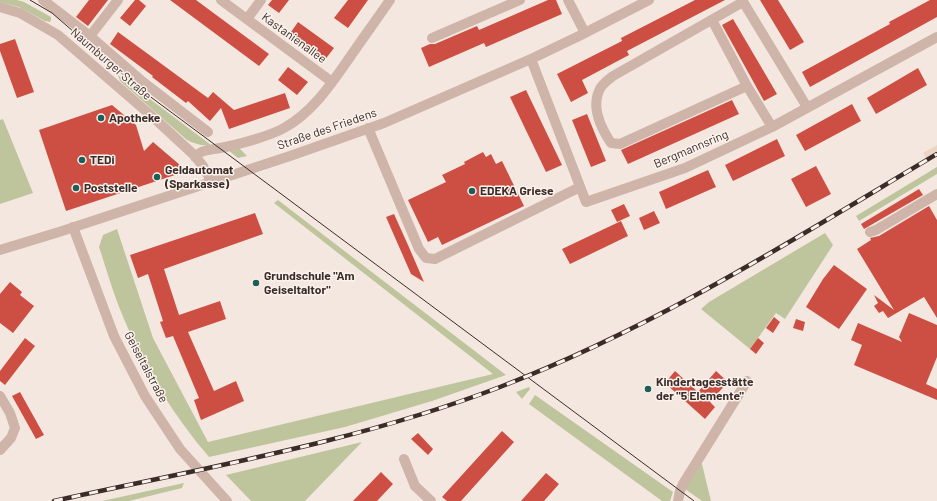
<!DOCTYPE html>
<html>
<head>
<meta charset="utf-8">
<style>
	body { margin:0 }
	canvas { display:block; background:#f4e7df }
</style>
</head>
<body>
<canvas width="937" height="501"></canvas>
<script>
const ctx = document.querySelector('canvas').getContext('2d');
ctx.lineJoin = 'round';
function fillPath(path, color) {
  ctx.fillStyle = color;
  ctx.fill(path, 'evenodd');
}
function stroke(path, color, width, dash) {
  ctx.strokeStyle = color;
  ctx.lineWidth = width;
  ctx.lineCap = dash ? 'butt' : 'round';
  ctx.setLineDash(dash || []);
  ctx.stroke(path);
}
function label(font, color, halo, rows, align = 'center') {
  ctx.font = font + ' Barlow,sans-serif';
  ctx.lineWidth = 3;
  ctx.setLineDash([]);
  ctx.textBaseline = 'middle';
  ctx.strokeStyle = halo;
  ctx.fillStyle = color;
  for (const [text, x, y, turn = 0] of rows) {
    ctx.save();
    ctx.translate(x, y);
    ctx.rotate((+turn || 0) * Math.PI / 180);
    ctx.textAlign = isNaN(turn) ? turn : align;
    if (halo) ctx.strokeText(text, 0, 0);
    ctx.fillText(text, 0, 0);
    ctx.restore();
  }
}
fillPath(new Path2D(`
	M0,0h17l7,2 27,15v3l-1,2 -5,-1 -26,-14 -19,-5z
	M118,75l93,70c-10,1 -16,-1 -24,-5l-67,-59z
	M3,119l30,74 -33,11v-84z
	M239,148l8,8 -9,2 -10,-8z
	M937,167v7l-78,47 -3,-5z
	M278,200l228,175 -74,26 -87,26 -136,30c-35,-41 -64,-87 -85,-138 -10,-23 -17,-48 -25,-72l4,-12 14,-6 36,109 55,104 285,-68 -219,-171z
	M825,233l8,12 -48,74 -9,-6 -26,36 -49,-40 8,-7z
	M529,387l1,2 -8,10 -6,-7z
	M535,395l138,97 -3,9h-8l-133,-97z
	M362,442l-57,59h-54l-25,-26z
	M701,460l10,41h-9l-17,-12z
	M184,483l-2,5 -53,13h-27z`), '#bec59d');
fillPath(new Path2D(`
	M937,145v6l-11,7 -3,-5z`), '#edd5c5');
fillPath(new Path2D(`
	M89,0h19l-20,26 -12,-9z
	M135,0h4l7,6 -16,20 -10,-8z
	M170,0h26l73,54 -10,12z
	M272,0h17l-10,13 -11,-8z
	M348,0h20l-20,28 -14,-10z
	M548,0h8l6,14 -76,33 -2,-4 -55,24 -8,-19 9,-4h5l42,-18 2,4z
	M695,0h30l-98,51 2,4 -47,25 6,13 -17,9 -14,-28 65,-33 -1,-3z
	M760,0h18l26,42 -14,8z
	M930,0h7v17l-127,70 -8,-15 88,-48 -1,-2z
	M733,19l44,75 -13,7 -42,-76z
	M298,22l36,26 -10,13 -35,-26z
	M118,32l90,66 5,-6 21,18 51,-17 5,15 -61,21 -8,-21 -11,13 -22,-20 -2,2 -34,-26 1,-1 -43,-32z
	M15,39l19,53 -17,6 -17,-47v-7z
	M288,67l20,15 -11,13 -19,-15z
	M918,68l9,17 -51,29 -9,-16z
	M526,90l36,75 -16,7 -36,-75z
	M732,100l7,14 -111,50 -7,-14z
	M852,104l9,17 -56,30 -9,-16z
	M112,105l24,20 8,26 9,-9 34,29 -121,40 -27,-81z
	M587,114l19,47 -15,6 -19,-47z
	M777,139l8,17 -52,25 -8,-16z
	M483,152l3,5 5,-3 5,10 6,-3 22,45 -82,39 -4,-8 -10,5 -20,-42 38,-18 -4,-7 23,-11 -1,-2z
	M816,166l15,28 -25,13 -15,-28z
	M708,170l8,17 -50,22 -7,-17z
	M919,189l4,6 -59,34 -3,-5z
	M624,204l6,12 -13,6 -6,-12z
	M929,206l8,14v98l-13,-21 -36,21 -5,-7 -4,2 -5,-7 4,-3 -4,-8 20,15 -37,-61 14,-9 -1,-2 9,-2z
	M654,211l6,12 -16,7 -5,-12z
	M255,213l8,21 -99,35 15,46 41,-14 6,18 -38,13 26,59 22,-10 8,20 -43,19 -7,-20 5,-2 -26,-62 -7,2 -6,-16 3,-1 -15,-47 -10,4 -8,-23z
	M394,214l14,31 16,37 -13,-8 -18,-41 -7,-16z
	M621,221l7,15 -58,28 -8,-15z
	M834,265l33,24 -28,40 -33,-22 17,-28z
	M10,282l12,10 -2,3 14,11 -21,27 -13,-10v-29z
	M909,313l28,12v32l-11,27 11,5v11l-83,-35 8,-20 -11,-5 7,-17 44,19 -3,-5z
	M774,317l6,5 -7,11 -7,-5z
	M796,319l9,3 -2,9 -10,-3z
	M25,338l10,8 -30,39 -5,-4v-10z
	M758,338l6,5 -8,11 -6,-5z
	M675,371l23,21 18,-21 12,11 -18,20 5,5 -10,12 -40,-36z
	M20,392l24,43 -8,4 -24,-43z
	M502,431l12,11 -53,59h-14l-5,-4z
	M418,433l15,16 -5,6 -17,-16z
	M381,472l12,12 -16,17h-24z
	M546,473l13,11 -15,17h-23z`), '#cd4f44');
stroke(new Path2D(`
	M43,0l47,36 53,46 65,50
	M221,0l111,82
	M568,0l17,33
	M742,0l65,107
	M743,2l-130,74c-4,3 -9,7 -12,11 -11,18 0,41 10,56l9,1 127,-58 25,41
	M0,7l20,6 38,22 96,83 40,37 9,11 8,15
	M247,19l14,-19
	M712,20l35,66
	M90,36l28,-36
	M432,38l88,-38
	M531,59l55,143 99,-34 87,-41 165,-90
	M368,128l51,121 7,9 9,1 145,-72
	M195,157c7,-8 16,-7 25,-9 17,-3 50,-12 64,-20 29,-16 47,-44 66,-71 13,-19 27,-38 40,-57
	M73,227l41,109 31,60 35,53 47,52
	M870,232l6,-2 61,-36
	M0,250l59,-18 231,-76 94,-33 147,-64 48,-23 70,-36
	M0,396l10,17 5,15 -4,10 -11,12
	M404,459l11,27 16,15
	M678,501l2,-10 3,-7 64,-103`), '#ceb4a9', 10);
stroke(new Path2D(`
	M30,0l22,13 88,76 554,412`), '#3b2c29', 1);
const rail = new Path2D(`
	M54,501c150,-33 303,-59 446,-114 156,-60 294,-148 437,-233`);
stroke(rail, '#3b2c29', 4.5);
stroke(rail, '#fbf2ec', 3, [9]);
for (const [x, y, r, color] of [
	[101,118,4,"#1c5f58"],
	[82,160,4,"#1c5f58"],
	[157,177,4,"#1c5f58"],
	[76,188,4,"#1c5f58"],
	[472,191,4,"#1c5f58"],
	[256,283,4,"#1c5f58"],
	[648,389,4,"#1c5f58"]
]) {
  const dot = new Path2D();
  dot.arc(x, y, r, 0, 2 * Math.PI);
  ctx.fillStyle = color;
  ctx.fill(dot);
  stroke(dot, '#fbf2ec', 1.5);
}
label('12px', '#3b2c29', '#fbf2ec', [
	["Kastanienallee",294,38,36],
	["Naumburger Straße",111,64,41],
	["Straße des Friedens",327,129,-19],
	["Bergmannsring",691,149,-23],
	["Geiseltalstraße",146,367,62]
]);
label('bold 12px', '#3b2c29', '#fbf2ec', [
	["Apotheke",109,118],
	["TEDi",90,160],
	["Geldautomat",165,170],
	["(Sparkasse)",165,184],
	["Poststelle",84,188],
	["EDEKA Griese",480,191],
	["Grundschule \"Am",264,276],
	["Geiseltaltor\"",264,290],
	["Kindertagesstätte",656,382],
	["der \"5 Elemente\"",656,396]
], 'left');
</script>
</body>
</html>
